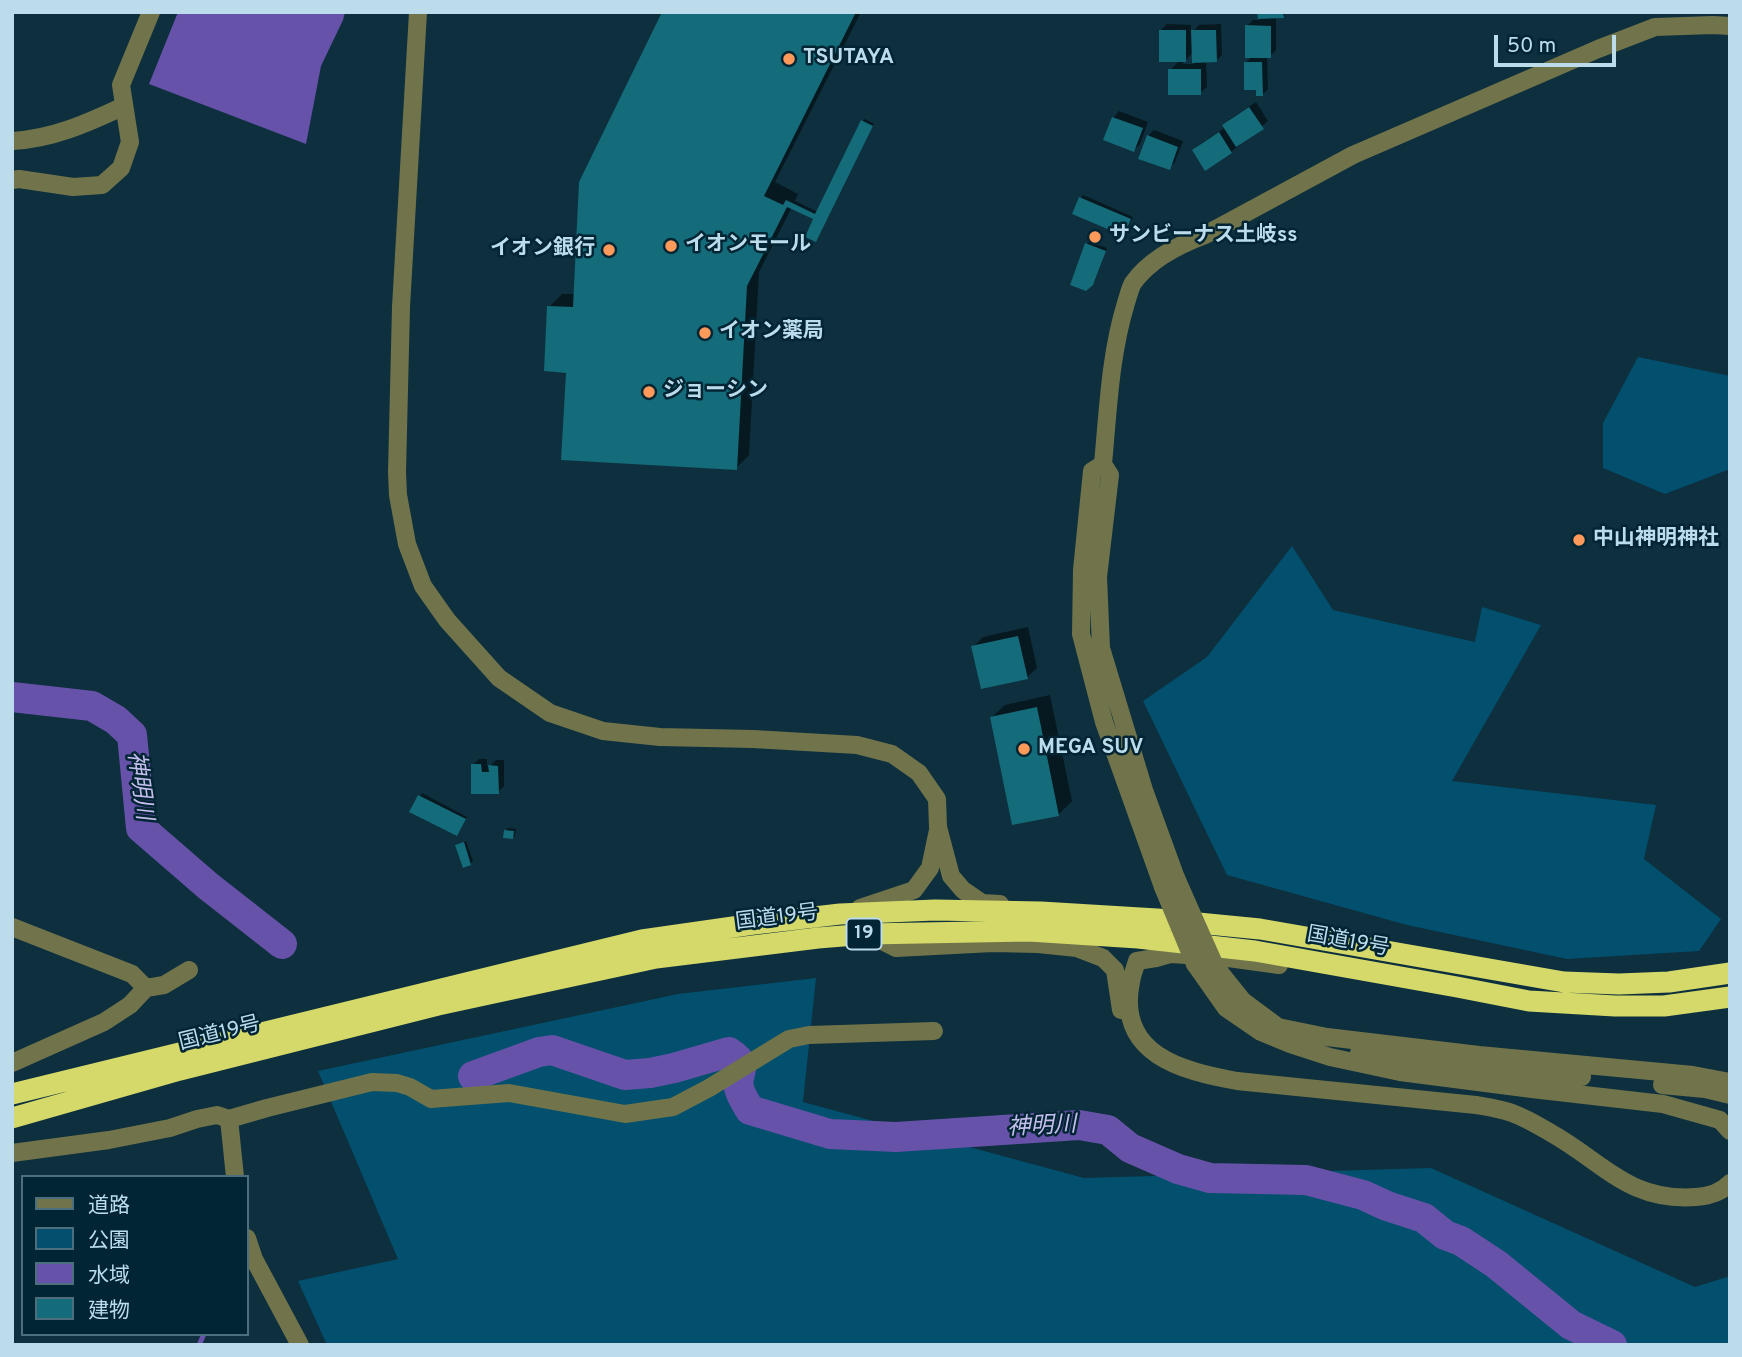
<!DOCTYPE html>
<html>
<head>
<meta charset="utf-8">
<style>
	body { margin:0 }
	#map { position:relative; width:1742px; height:1357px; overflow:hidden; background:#0d2f3e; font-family:Overpass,"Noto Sans JP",sans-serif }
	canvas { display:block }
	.frame { position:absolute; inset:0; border:14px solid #bcdbeb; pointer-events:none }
	.legend { position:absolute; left:21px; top:1175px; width:228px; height:161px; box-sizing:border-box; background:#022534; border:2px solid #4c6e7d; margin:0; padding:9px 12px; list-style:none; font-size:21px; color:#bcdbeb }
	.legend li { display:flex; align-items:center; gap:14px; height:35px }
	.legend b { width:35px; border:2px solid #4c6e7d }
	.scale { position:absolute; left:1494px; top:35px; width:122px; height:32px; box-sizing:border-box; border:4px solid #bcdbeb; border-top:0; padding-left:9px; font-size:21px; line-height:24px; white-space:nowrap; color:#bcdbeb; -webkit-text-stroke:5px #022534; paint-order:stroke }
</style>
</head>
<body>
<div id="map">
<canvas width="1742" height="1357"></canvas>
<div class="frame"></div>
<ul class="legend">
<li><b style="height:9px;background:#71744a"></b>道路</li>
<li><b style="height:19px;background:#02506d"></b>公園</li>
<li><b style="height:19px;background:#6752aa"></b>水域</li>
<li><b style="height:19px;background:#146b79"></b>建物</li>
</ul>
<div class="scale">50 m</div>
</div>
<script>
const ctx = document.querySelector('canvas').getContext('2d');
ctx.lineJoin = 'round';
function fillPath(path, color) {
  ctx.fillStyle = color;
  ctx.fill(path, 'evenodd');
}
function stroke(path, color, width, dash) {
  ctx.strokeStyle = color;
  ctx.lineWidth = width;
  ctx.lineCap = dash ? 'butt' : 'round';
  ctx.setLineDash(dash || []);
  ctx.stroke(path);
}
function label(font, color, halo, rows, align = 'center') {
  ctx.font = font + ' Overpass,"Noto Sans JP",sans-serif';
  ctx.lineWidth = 5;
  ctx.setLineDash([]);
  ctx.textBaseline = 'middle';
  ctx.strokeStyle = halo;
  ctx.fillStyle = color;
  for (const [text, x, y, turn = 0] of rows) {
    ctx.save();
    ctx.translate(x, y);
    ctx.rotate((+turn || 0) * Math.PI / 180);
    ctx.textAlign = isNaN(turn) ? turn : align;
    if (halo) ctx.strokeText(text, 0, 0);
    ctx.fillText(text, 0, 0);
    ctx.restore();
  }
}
fillPath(new Path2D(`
	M1638,357l92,19v93l-65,25 -62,-26v-45z
	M1292,546l41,64 142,32 7,-35 59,18 -89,156 204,24 -12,54 77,60 -22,32 -132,8 -160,-34 -180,-50 -84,-174 64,-44z
	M816,978l-13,124 281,76 347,-10 264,119 35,-11v69h-1403l-29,-64 100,-22 -80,-188 360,-77z`), '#02506d');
fillPath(new Path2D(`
	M178,12h167l-2,8 -22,46 -15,78 -157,-60z`), '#6752aa');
fillPath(new Path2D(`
	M664,12h197l-86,170 23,12 -3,7 23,11 44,-91 3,-2 9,5 -56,114 -2,2 -1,-21 -23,-12 -33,65 -10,183 -13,13 -169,-97 -18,-64 13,-13h13z
	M1259,12h28l-4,5h-7v33l-6,6h-3l1,33 -6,6 -16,-32 6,-7 -5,-30 6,-6h6z
	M1167,24l24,1v8l8,-8 22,-1 1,31 -6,6h-10l1,26 -7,6 -30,-23 9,-9 -18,-31zM1193,52l1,12h-12z
	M1256,102l12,19 -37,31 -25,16 -12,-18 6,-6 26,-17 -2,-2 6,-6z
	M1119,111l29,11 -8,22 -6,6 -28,-11 8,-22z
	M1154,130l29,11 -8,21 -6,6 -21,-32z
	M1083,195l50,22 -7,15 -2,2 -43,-36z
	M1089,242l18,6 -12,33 -3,3 -5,-40z
	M1028,627l9,41 -10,9 -54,-30 10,-10z
	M1050,695l22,106 -13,13 -46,9 -21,-106 13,-12z
	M479,759h8v7h3l6,-6h8v26l-6,6 -25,-27z
	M422,793l45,24 -8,15 -47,-21z
	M508,828l8,1 -1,6 -2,2 -7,-6z
	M466,841l7,20 -3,3 -13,-18z`), '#0007');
stroke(new Path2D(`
	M199,1345l5,-11`), '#6752aa', 5);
stroke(new Path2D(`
	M12,697l80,9 24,14 16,15 9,93 67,58 74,58
	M473,1076l66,-24 13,-2 73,25 25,-2 24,-5 55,-16c23,15 6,19 10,36 2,8 7,15 11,22l80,24 66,3 183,-12 29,5 22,18 48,21 32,9 96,2 57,15 24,11 37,12 21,17 16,6 35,23 75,61 41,20`), '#6752aa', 30);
fillPath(new Path2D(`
	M662,12h194l-92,184 19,9 3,-5 29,14 46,-94 12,6 -57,116 -11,-5 8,-18 -26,-12 -40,79 -10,184 -176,-10 5,-87 -22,-2 3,-65 26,1 6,-125z
	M1257,12h26l1,6 -26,1z
	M1245,25l26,1v32h-26z
	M1159,30h27v32h-27z
	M1191,30h25l1,32 -25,1z
	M1244,62h18l1,34h-7v-6h-12z
	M1168,69h33v26h-33z
	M1249,107l15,22 -28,18 -14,-22z
	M1112,117l31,11 -9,24 -31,-12z
	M1219,132l13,21 -27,18 -13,-21z
	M1147,135l31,12 -8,23 -32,-11z
	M1079,197l52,22 -7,17 -52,-22z
	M1085,243l21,8 -13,34 -7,6 -16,-6z
	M1018,636l10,43 -47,10 -10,-43z
	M1037,707l22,109 -47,9 -22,-108z
	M471,764h10l1,8h7l-1,-7 10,1 1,28h-28z
	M418,795l48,24 -9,17 -48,-24z
	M504,830l10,1 -1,8 -10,-1z
	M464,842l7,23 -8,3 -8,-23z`), '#146b79');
stroke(new Path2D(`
	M418,12l-17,295 -4,165 1,23 9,49 16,42 24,34 52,58 51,35 53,18 57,6 93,2 104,6 35,9 27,19 18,26 1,28 13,49 12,14 19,13 18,1
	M12,141c40,-2 76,-18 112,-35
	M12,180l7,-1 54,8 29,-2 19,-17 9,-26 -9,-57 30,-73
	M1103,464l-11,7 -10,99 -1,64 23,88 59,165
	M1176,878l-32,-88 -43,-142 -3,-71 12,-102 -7,-11c5,-53 7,-109 23,-161 2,-6 4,-15 7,-20 17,-24 45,-38 72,-48l148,-80 245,-106 57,-22 58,-2 17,1
	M860,908l54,-18 16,-22 8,-38
	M12,927l120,47 14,14
	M868,934l28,14 97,-5 45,1 39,4 26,10 12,12 6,40
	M1195,964l31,44 35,24 29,12 40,13 70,15 132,17 131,15 57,16 10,11
	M1279,965l-58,-8 -51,-3 -14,4 -19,3c-2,7 -5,14 -6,21 -15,72 50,89 106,99l239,24c12,2 25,4 36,8 14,5 27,13 39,20 52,29 78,69 145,64 13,-1 25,-4 34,-14
	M1215,966l28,35 35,26 49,10 152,18 214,20 37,7
	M1359,1053l223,24
	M12,1063l92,-41 26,-17 16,-17 18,-3 25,-15
	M1662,1085l43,4 25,6
	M229,1119l6,58
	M12,1153l97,-13 61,-12 27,-9 20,-4 12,4 38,-11 105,-26 25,1 13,4 21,12 78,-6 116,21 48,-7 36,-19 80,-49 20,-4 125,-4
	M247,1238l7,21 46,86`), '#71744a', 18);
stroke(new Path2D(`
	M12,1094l630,-154 112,-16 86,-10 95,-4 106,2 116,7 103,10 304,53 55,2 50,-2 61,-9
	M12,1118l168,-48 258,-65 218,-47 162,-20 49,-4 162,-3 109,7 117,13 202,36 72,14 86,5h49l66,-9`), '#d4d96a', 21);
stroke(new Path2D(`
	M1176,878l39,88
	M1163,887l32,77`), '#71744a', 18);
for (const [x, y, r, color] of [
	[789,59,7,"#ff9a5b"],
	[1095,237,7,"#ff9a5b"],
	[671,246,7,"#ff9a5b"],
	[609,250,7,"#ff9a5b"],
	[705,333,7,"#ff9a5b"],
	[649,392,7,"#ff9a5b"],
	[1579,540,7,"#ff9a5b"],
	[1024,749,7,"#ff9a5b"]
]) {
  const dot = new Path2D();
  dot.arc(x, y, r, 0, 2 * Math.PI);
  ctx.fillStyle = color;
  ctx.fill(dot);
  stroke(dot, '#022534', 2.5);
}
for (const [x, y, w] of [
	[864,934,35]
]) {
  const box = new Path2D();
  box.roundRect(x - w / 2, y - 15.5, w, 31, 5);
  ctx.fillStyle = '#022534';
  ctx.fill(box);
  stroke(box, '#bcdbeb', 2);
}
label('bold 19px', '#bcdbeb', null, [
	["19",864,934]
]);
label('bold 21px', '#bcdbeb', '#022534', [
	["TSUTAYA",803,59],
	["サンビーナス土岐ss",1109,237],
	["イオンモール",685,246],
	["イオン銀行",595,250,"right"],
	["イオン薬局",719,333],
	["ジョーシン",663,392],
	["中山神明神社",1593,540],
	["MEGA SUV",1038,749]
], 'left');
label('21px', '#bcdbeb', '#022534', [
	["国道19号",777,919,-7],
	["国道19号",1348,943,10],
	["国道19号",220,1035,-14]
]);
label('italic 23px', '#c5beed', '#022534', [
	["神明川",138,786,82],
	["神明川",1042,1128,-3]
]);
</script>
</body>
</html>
